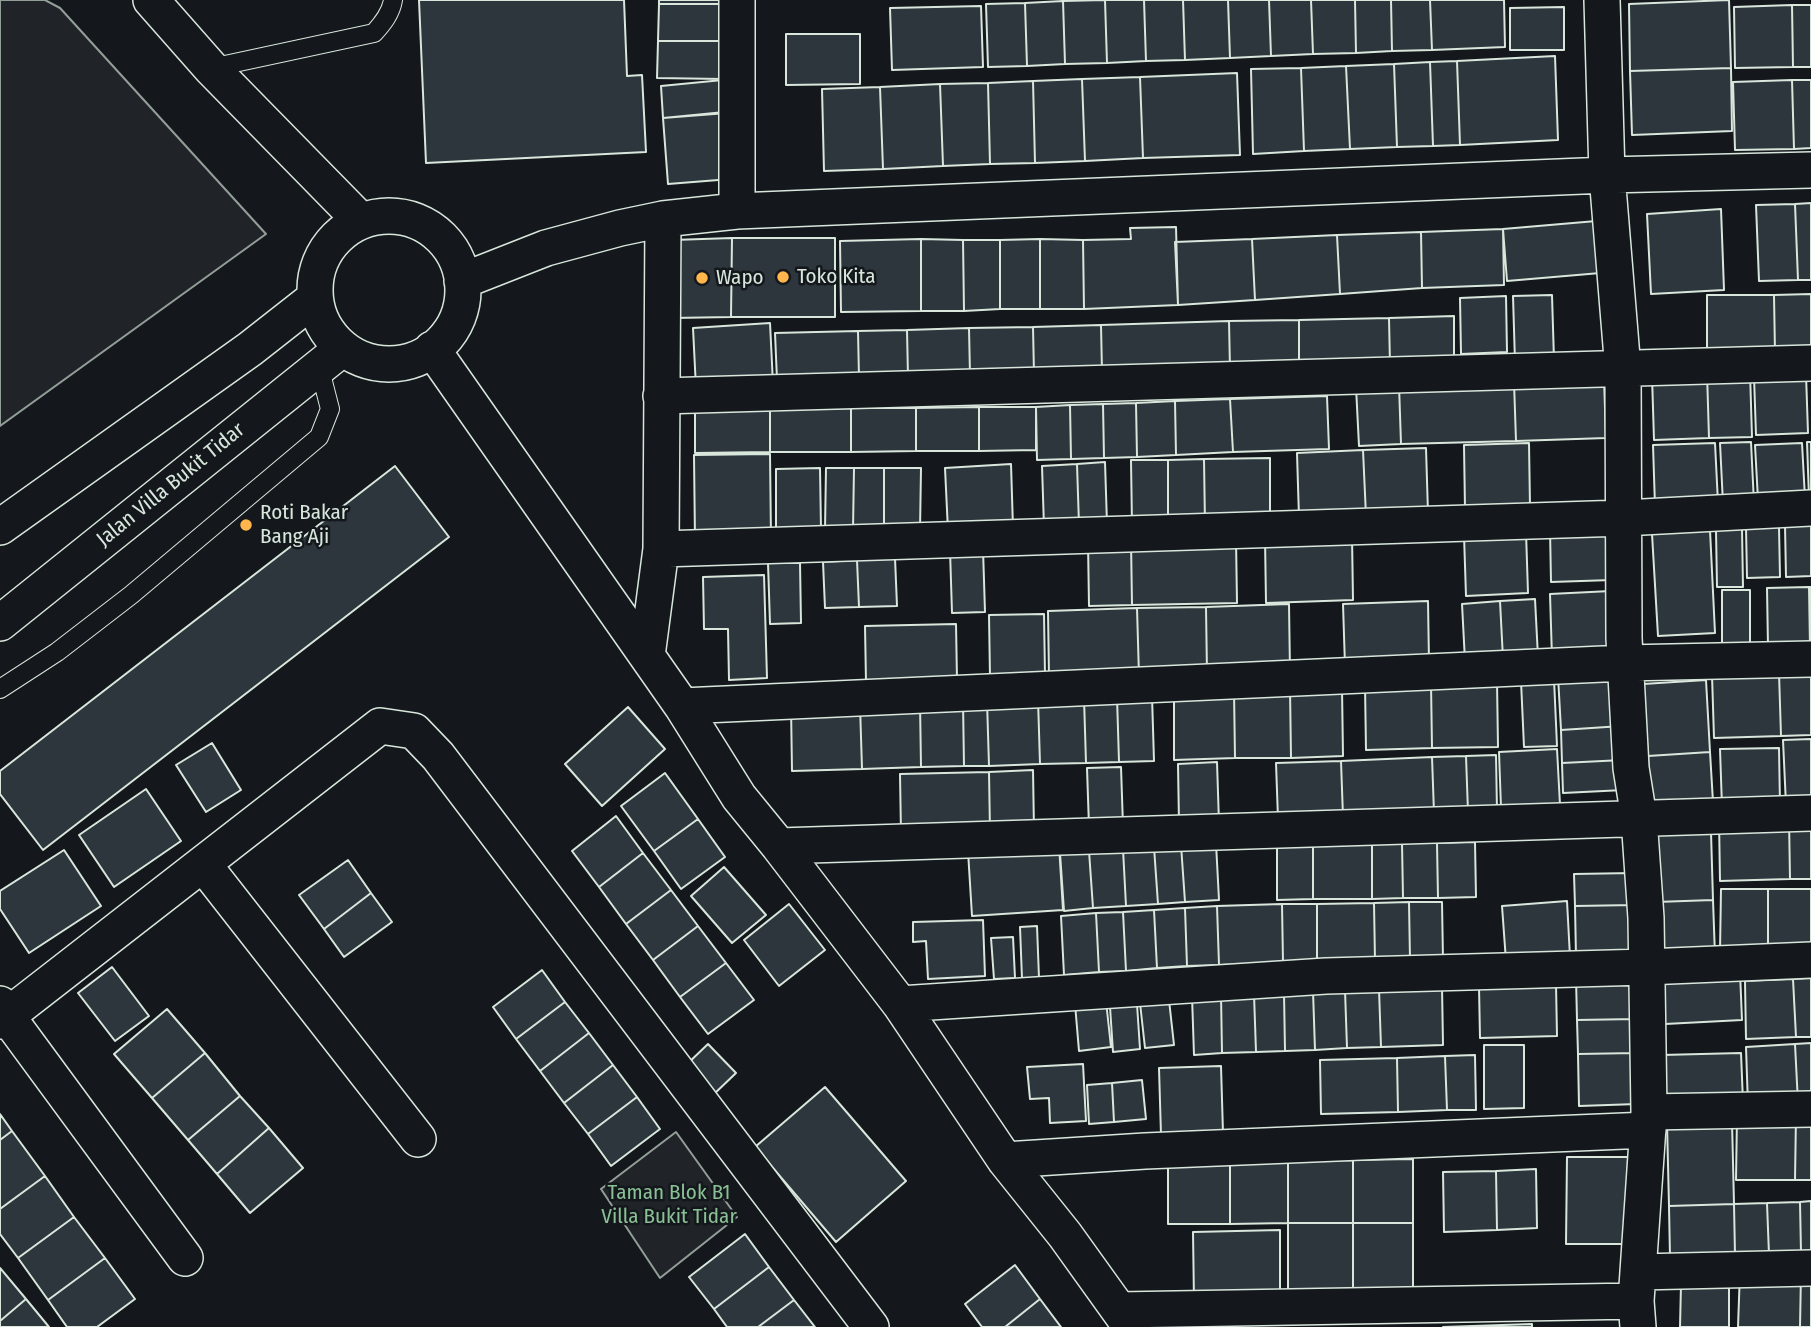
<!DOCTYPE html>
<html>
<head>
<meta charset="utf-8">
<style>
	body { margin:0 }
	canvas { display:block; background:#14181c }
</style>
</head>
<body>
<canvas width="1811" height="1327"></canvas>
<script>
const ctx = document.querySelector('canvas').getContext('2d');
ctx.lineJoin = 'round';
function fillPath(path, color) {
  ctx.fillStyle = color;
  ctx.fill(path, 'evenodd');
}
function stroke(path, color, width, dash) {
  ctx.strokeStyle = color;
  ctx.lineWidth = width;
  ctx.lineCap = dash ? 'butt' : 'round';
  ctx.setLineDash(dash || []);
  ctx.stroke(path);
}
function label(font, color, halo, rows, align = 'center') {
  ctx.font = font + ' "Fira Sans Condensed",sans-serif';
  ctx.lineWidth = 5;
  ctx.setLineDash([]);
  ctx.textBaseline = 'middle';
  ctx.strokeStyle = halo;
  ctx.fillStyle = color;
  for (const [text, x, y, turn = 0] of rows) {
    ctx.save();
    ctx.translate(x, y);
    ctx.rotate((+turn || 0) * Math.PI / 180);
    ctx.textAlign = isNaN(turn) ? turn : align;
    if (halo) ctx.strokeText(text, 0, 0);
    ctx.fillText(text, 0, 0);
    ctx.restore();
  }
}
const green = new Path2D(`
	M0,0h45l15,8 206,226 -266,192z
	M676,1132l61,85 -77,61 -59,-89z`);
fillPath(green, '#202428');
stroke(green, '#939e99', 2);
const building = new Path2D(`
	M419,0h205l3,76 15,-1 4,77 -220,11z
	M659,0h64v4h-64z
	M1105,0h39l2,61 -39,2z
	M1105,0l2,63 -42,1 -2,-63z
	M1144,0h39l2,60 -39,1z
	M1183,0h45l2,58 -45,2z
	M1228,0h41l2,56 -41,2z
	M1269,0h42l2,54 -42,2z
	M1311,0h44l1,53 -43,1z
	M1355,0h36l1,51 -36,2z
	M1391,0h39l2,50 -40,1z
	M1430,0h74l1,47 -73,3z
	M1729,0l2,68 -101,3 -1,-67z
	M1063,1l2,63 -38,2 -2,-63z
	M1025,3l2,63 -39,1 -2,-63z
	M659,4h64l-1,37h-64z
	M1792,5h19v62h-18z
	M1792,5l1,62 -58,1 -1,-61z
	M981,6l2,61 -91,3 -2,-62z
	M1564,7v43h-54v-42z
	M786,34h74v50l-74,1z
	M658,41h64v38l-65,-1z
	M1555,56l3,84 -98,5 -3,-84z
	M1457,61l3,84 -27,1 -3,-84z
	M1430,62l3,84 -36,1 -3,-83z
	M1394,64l3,83 -47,2 -4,-83z
	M1346,66l4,83 -46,2 -3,-83z
	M1301,68l3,83 -51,3 -2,-85z
	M1731,68l1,63 -100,4 -2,-64z
	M1237,73l3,82 -97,3 -3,-81z
	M1140,77l3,81 -58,3 -3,-82z
	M733,79l2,32 -72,7 -2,-32z
	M1082,79l3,82 -50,2 -2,-82z
	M1792,80h19v68l-17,1z
	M1792,80l2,69 -59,1 -2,-68z
	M1033,81l2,82 -45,1 -2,-81z
	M988,83l2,81 -47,2 -3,-82z
	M940,84l3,82 -60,3 -3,-82z
	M880,87l3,82 -59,2 -2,-82z
	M727,113l4,66 -63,5 -5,-66z
	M1811,203v77h-13l-3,-76z
	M1795,204l3,76 -39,1 -3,-76z
	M1721,209l3,81 -73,4 -4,-80z
	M1608,220l4,52 -105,9 -4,-52z
	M1176,227l2,78 -94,4 -1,-69 48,-1 -1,-11z
	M1503,229l1,56 -82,3 -1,-56z
	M1421,232l1,56 -82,6 -3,-59z
	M1337,235l3,59 -85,6 -3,-61z
	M732,238h103v79h-104z
	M732,238l-1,79 -59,1 1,-78z
	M921,239l42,1 1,71h-43z
	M921,239v72l-80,1 -1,-71z
	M1040,239l43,1 1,69h-44z
	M1040,239v70h-40v-69z
	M1252,239l3,61 -77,5 -3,-63z
	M963,240h37v69l-36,2z
	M1811,294v58l-36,1 -1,-58z
	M1552,295l2,65 -39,2 -2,-66z
	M1707,295h67l1,58 -68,1z
	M1506,296l1,56 -46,2 -1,-56z
	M1454,316v47l-64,2 -1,-47z
	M1389,318l1,47 -91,2v-47z
	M1299,320v47l-69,2 -1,-48z
	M1229,321l1,48 -128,3 -1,-47z
	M770,323l3,61 -77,4 -3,-60z
	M1101,325l1,47 -68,2 -1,-47z
	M1033,327l1,47 -64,1 -1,-47z
	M969,328l1,47 -62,2 -1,-47z
	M907,330l1,47 -49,1 -1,-47z
	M858,331l1,47 -82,2 -2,-47z
	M1750,372l2,65 -43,1 -2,-65z
	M1707,373l2,65 -55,2 -2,-64z
	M1806,374l2,59 -52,2 -2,-58z
	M1604,379l2,59 -90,3 -2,-59z
	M1514,382l2,59 -115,3 -2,-59z
	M1399,385l2,59 -42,2 -3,-59z
	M1327,396l2,53 -96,3 -3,-53z
	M1230,399l3,53 -57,3 -1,-54z
	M1175,401l1,54 -39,2 -1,-54z
	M1136,403l1,54 -33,1 -1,-54z
	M1103,404l1,54 -33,1 -1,-54z
	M1070,405l1,54 -34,1 -1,-53z
	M979,407h57v43l-57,1z
	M979,407v44h-63v-43z
	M851,408h65v43l-65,1z
	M851,408v44h-81v-43z
	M695,409h75v43l-75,1z
	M1751,442l3,61 -31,1 -3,-61z
	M1807,442h4v56h-2z
	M1529,443l1,64 -65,2 -1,-64z
	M1715,443l3,60 -63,3 -2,-61z
	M1802,443l3,55 -47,2 -3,-55z
	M1426,448l2,65 -62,3 -3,-66z
	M1363,450l3,66 -67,2 -2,-65z
	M770,454l1,85 -76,1 -1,-85z
	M1270,458v66l-65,1 -1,-66z
	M1204,459l1,66h-37v-65z
	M1131,460h37v65l-36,1z
	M1105,462l2,62 -28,1 -2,-61z
	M1011,464l2,64 -65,3 -3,-63z
	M1077,464l2,61 -35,2 -2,-61z
	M395,466l54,71 -406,313 -43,-56v-23z
	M820,468l1,62h-45v-61z
	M826,468h28l-1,62h-28z
	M854,468h30v62h-31z
	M884,468h37l-1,62h-36z
	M1785,525h26v51l-25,1z
	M1611,527l1,53 -61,2 -1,-53z
	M1746,527h33l1,50 -33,1z
	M1742,528l1,59h-26l-1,-57z
	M1710,530l5,103 -57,3 -6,-102z
	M1526,532l2,61 -62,3 -2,-61z
	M1352,536l1,64 -87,3 -1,-65z
	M1236,539l1,64 -105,2 -1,-64z
	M1131,541l1,64 -43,1 -1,-64z
	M983,549l2,63 -33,1 -2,-63z
	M895,558l2,48 -38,1 -2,-47z
	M857,560l2,47 -34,1 -2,-46z
	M768,563h32l1,60 -31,1z
	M764,575l3,103 -38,2 -1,-51h-24l-1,-52z
	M1809,587l1,60h-42l-1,-59z
	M1809,587h2v60h-1z
	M1722,590h28v62l-28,1z
	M1611,591l2,64 -61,3 -2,-64z
	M1535,599l3,58 -35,2 -3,-58z
	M1428,601l1,62 -84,3 -2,-62z
	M1500,601l3,58 -38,2 -3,-57z
	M1289,604l1,68 -83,2 -1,-67z
	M1206,607l1,67 -68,2 -2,-68z
	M1137,608l2,68 -90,2 -1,-67z
	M1044,614l1,61 -55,2 -1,-62z
	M956,624l1,56 -91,2 -1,-56z
	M1811,672v63l-30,1 -2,-63z
	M1619,673l3,53 -61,4 -3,-54z
	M1779,673l2,63 -67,2 -2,-63z
	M1554,679l3,67 -33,1 -3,-66z
	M1706,680l4,72 -62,4 -5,-72z
	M1497,681l1,66 -66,1 -1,-65z
	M1431,683l1,65 -66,2 -1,-65z
	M1342,688l1,68 -52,2 -1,-69z
	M1290,689l1,69h-56l-1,-67z
	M1234,691l1,67 -61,2v-68z
	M1152,696l2,65 -35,1 -2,-65z
	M1117,697l2,65 -33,1 -2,-65z
	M1084,698l2,65 -46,1 -2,-65z
	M1038,699l2,65 -51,2 -2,-65z
	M987,701l2,65h-25l-1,-64z
	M963,702l1,64 -43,1 -1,-64z
	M920,703l1,64 -59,2 -2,-64z
	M860,705l2,64 -70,2 -1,-65z
	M628,707l37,42 -63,57 -37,-42z
	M1622,726l1,34 -61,3 -1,-33z
	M1811,739v65l-25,1 -3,-65z
	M212,743l29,47 -35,22 -30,-47z
	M1779,748l1,57 -58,2 -2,-58z
	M1557,749l3,56 -59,3 -2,-56z
	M1710,752l3,50 -62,5 -3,-51z
	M1496,755l1,56 -29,1 -2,-56z
	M1466,756l2,56 -34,1 -2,-56z
	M1432,757l2,56 -91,4 -2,-56z
	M1623,760l1,30 -61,3 -1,-30z
	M1341,761l2,56 -65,2 -2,-56z
	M1217,762l2,61 -40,1 -1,-60z
	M1121,767l2,59 -34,1 -2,-59z
	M1033,770l1,60 -44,1 -1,-59z
	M989,772l1,59 -89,3 -1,-60z
	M665,773l33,46 -44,32 -33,-45z
	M146,789l35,52 -67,46 -35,-52z
	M616,816l27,37 -44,34 -27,-36z
	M1811,817v62h-21l-1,-61z
	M1789,818l1,61 -70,2 -1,-62z
	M698,819l27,38 -44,32 -27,-38z
	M1711,832l2,68 -57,2 -2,-68z
	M1475,842l1,55 -38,1 -1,-55z
	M1216,843l3,57 -34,2 -4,-57z
	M1402,843h35l1,55h-35z
	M1402,843l1,55 -31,1v-55z
	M1372,844v55h-59v-54z
	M1059,845l4,65 -91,6 -4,-65z
	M1181,845l4,57 -27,2 -4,-57z
	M1277,845h36v54l-36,1z
	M1154,847l4,57 -32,2 -3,-57z
	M1123,849l3,57 -33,2 -4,-57z
	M64,850l37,56 -72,47 -29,-44v-18z
	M1089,851l4,57 -29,3 -4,-58z
	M643,853l28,37 -45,34 -27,-37z
	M348,860l23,33 -47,36 -25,-34z
	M724,867l42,48 -34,28 -41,-47z
	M1633,873l1,32 -59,1 -1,-32z
	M1721,889h47v62h-48z
	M1768,889h43v62h-43z
	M671,890l27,36 -45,34 -27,-36z
	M371,893l21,29 -48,35 -20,-28z
	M1713,900l2,56 -58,2 -1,-56z
	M1567,901l3,56 -64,4 -4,-55z
	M1409,902h33l1,58h-33z
	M1409,902l1,58 -35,1 -1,-58z
	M1374,903l1,58 -58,1v-58z
	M789,904l36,46 -46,36 -35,-46z
	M1282,904l1,59 -64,2 -2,-59z
	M1282,904h35v58l-34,1z
	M1634,905l1,51 -59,1 -1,-51z
	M1217,906l2,59 -32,1 -2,-58z
	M1185,908l2,58 -30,2 -3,-58z
	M1154,910l3,58 -31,3 -3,-59z
	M1123,912l3,59 -27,1 -3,-59z
	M1096,913l3,59 -35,3 -3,-59z
	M983,920l2,56 -57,3 -2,-38 -13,1v-20z
	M698,926l28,37 -46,34 -27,-37z
	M1037,926l2,52 -17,1 -2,-52z
	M1013,937l2,41 -21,1 -3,-41z
	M726,963l28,37 -46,34 -28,-37z
	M112,967l37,49 -34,25 -37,-48z
	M542,970l23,32 -49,37 -23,-32z
	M1740,972l2,48 -77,4 -2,-48z
	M1635,977l1,42 -59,1 -1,-42z
	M1811,978v59h-15l-3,-58z
	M1793,979l3,58 -50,2 -1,-58z
	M1556,984l1,52 -77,2 -1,-52z
	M1442,986l1,59 -62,2 -2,-58z
	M1379,989l2,58 -34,1 -2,-58z
	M1345,990l2,58 -32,2 -2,-59z
	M1313,991l2,59 -30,1 -1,-58z
	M1284,993l1,58 -29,1 -2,-58z
	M1254,994l2,58 -34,1 -1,-58z
	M1221,995l1,58 -28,2 -2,-59z
	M1169,1000l5,45 -29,3 -5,-45z
	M1106,1001l5,46 -32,4 -4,-47z
	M565,1002l24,31 -49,38 -24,-32z
	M1137,1004l3,45 -27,3 -3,-45z
	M167,1009l38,44 -53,45 -38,-44z
	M1636,1019v34l-58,1 -1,-34z
	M589,1033l24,32 -49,38 -24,-32z
	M1811,1043v60h-13l-3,-59z
	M708,1044l28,29 -24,23 -28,-29z
	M1795,1044l3,59 -50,3 -2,-59z
	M1484,1045h40v63l-40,1z
	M205,1053l35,43 -52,44 -36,-42z
	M1636,1053l1,51 -58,2 -1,-52z
	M1741,1053l2,49 -80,2 -1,-49z
	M1475,1055l1,55h-29l-2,-54z
	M1445,1056l2,54 -49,2 -1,-54z
	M1397,1058l1,54 -77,2 -1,-54z
	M1083,1064l3,57 -36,2 -1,-25 -19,1 -3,-32z
	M613,1065l24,32 -49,37 -24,-31z
	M1221,1066l2,67 -62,2 -2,-67z
	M1142,1080l4,39 -32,3 -2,-39z
	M1112,1083l2,39 -25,2 -2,-39z
	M825,1087l81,94 -70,61 -81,-95z
	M240,1096l29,32 -52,46 -29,-34z
	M637,1097l23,32 -49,37 -23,-32z
	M0,1114l12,17 -12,9z
	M1737,1115h59l-1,65h-59z
	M1796,1115h15v65h-16z
	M1732,1121l2,83 -65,2 -2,-83z
	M269,1128l34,40 -53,45 -33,-39z
	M12,1131l33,45 -45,33v-69z
	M1567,1157h61l-2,87h-60z
	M1413,1159v64h-60v-63z
	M1353,1160v63h-65v-62z
	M1168,1161h62v63h-62z
	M1230,1161h58v62l-58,1z
	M1536,1169l1,59 -40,2 -1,-59z
	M1496,1171l1,59 -53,2 -1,-60z
	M45,1176l29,41 -56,41 -18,-24v-25z
	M1811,1201v52h-10l-1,-51z
	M1800,1202l1,51 -32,2 -2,-52z
	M1767,1203l2,52h-34l-1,-51z
	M1734,1204l1,51 -65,2 -1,-51z
	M74,1217l31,41 -57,42 -30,-42z
	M1288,1223h65v68h-65z
	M1353,1223h60v67l-60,1z
	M1280,1230v70l-86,1 -1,-69z
	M745,1234l24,33 -55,42 -25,-32z
	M105,1258l30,41 -38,28h-30l-19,-27z
	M1015,1265l25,34 -35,28h-23l-17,-23z
	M769,1267l25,33 -36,27h-31l-13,-18z
	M0,1268l26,31 -26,22z
	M1740,1271l61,2 -1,54h-62z
	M1801,1273h10v54h-11z
	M1681,1284h48v43h-49z
	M26,1299l23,28h-49v-6z
	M1040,1299l21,28h-56z
	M794,1300l21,27h-57z
	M1532,1324v3h-89z`);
fillPath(building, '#2c363c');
stroke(building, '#d8e6dc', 2);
const lane = new Path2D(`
	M211,68l163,-35c9,-10 17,-20 19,-33
	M0,689l57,-37 74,-57 188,-158 11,-28 -11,-43`);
const street = new Path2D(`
	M151,0l60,68 150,153
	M1602,0l5,175 16,195 1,268 7,130 8,50 7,100 3,194 -13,189 2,26
	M737,211v-211
	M315 290a74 74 0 1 1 148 0a74 74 0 1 1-148 0Z
	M663,219l-2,330 -14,107 35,50 57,91 40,49 121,158 105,156 60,75 66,92
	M462,281l84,-33 74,-20 43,-9 74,-8 870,-36 204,-5
	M432,349l215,307
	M661,396l1150,-33
	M0,527l250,-178 65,-51
	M661,549l963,-31 187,-10
	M0,623l343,-275
	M682,706l943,-43 186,-4
	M779,846l1032,-33
	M203,864l215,275
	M0,1004l7,12 373,-290 34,5 24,25 433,571
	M900,1004l426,-28 320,-9 165,-7
	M0,1021l7,-5 178,242
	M1649,1112l162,-3
	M1005,1160l140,-9 503,-21
	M1638,1272l173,-4
	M1119,1310l517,-9`);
stroke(lane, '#d8e6dc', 20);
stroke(street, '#d8e6dc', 38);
stroke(lane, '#14181c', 18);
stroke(street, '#14181c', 35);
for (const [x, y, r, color] of [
	[783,277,7,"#ffb74d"],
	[702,278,7,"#ffb74d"],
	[246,525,7,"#ffb74d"]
]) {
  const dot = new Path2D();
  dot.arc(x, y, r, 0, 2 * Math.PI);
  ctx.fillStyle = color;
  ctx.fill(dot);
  stroke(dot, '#14181c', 2.5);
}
label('21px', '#d8e6dc', '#14181c', [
	["Toko Kita",797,277],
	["Wapo",716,278],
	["Roti Bakar",260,513],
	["Bang Aji",260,537]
], 'left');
label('21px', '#d8e6dc', '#14181c', [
	["Jalan Villa Bukit Tidar",171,485,-39]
]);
label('21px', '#8ac095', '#14181c', [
	["Taman Blok B1",669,1193],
	["Villa Bukit Tidar",669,1217]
]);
</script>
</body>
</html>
